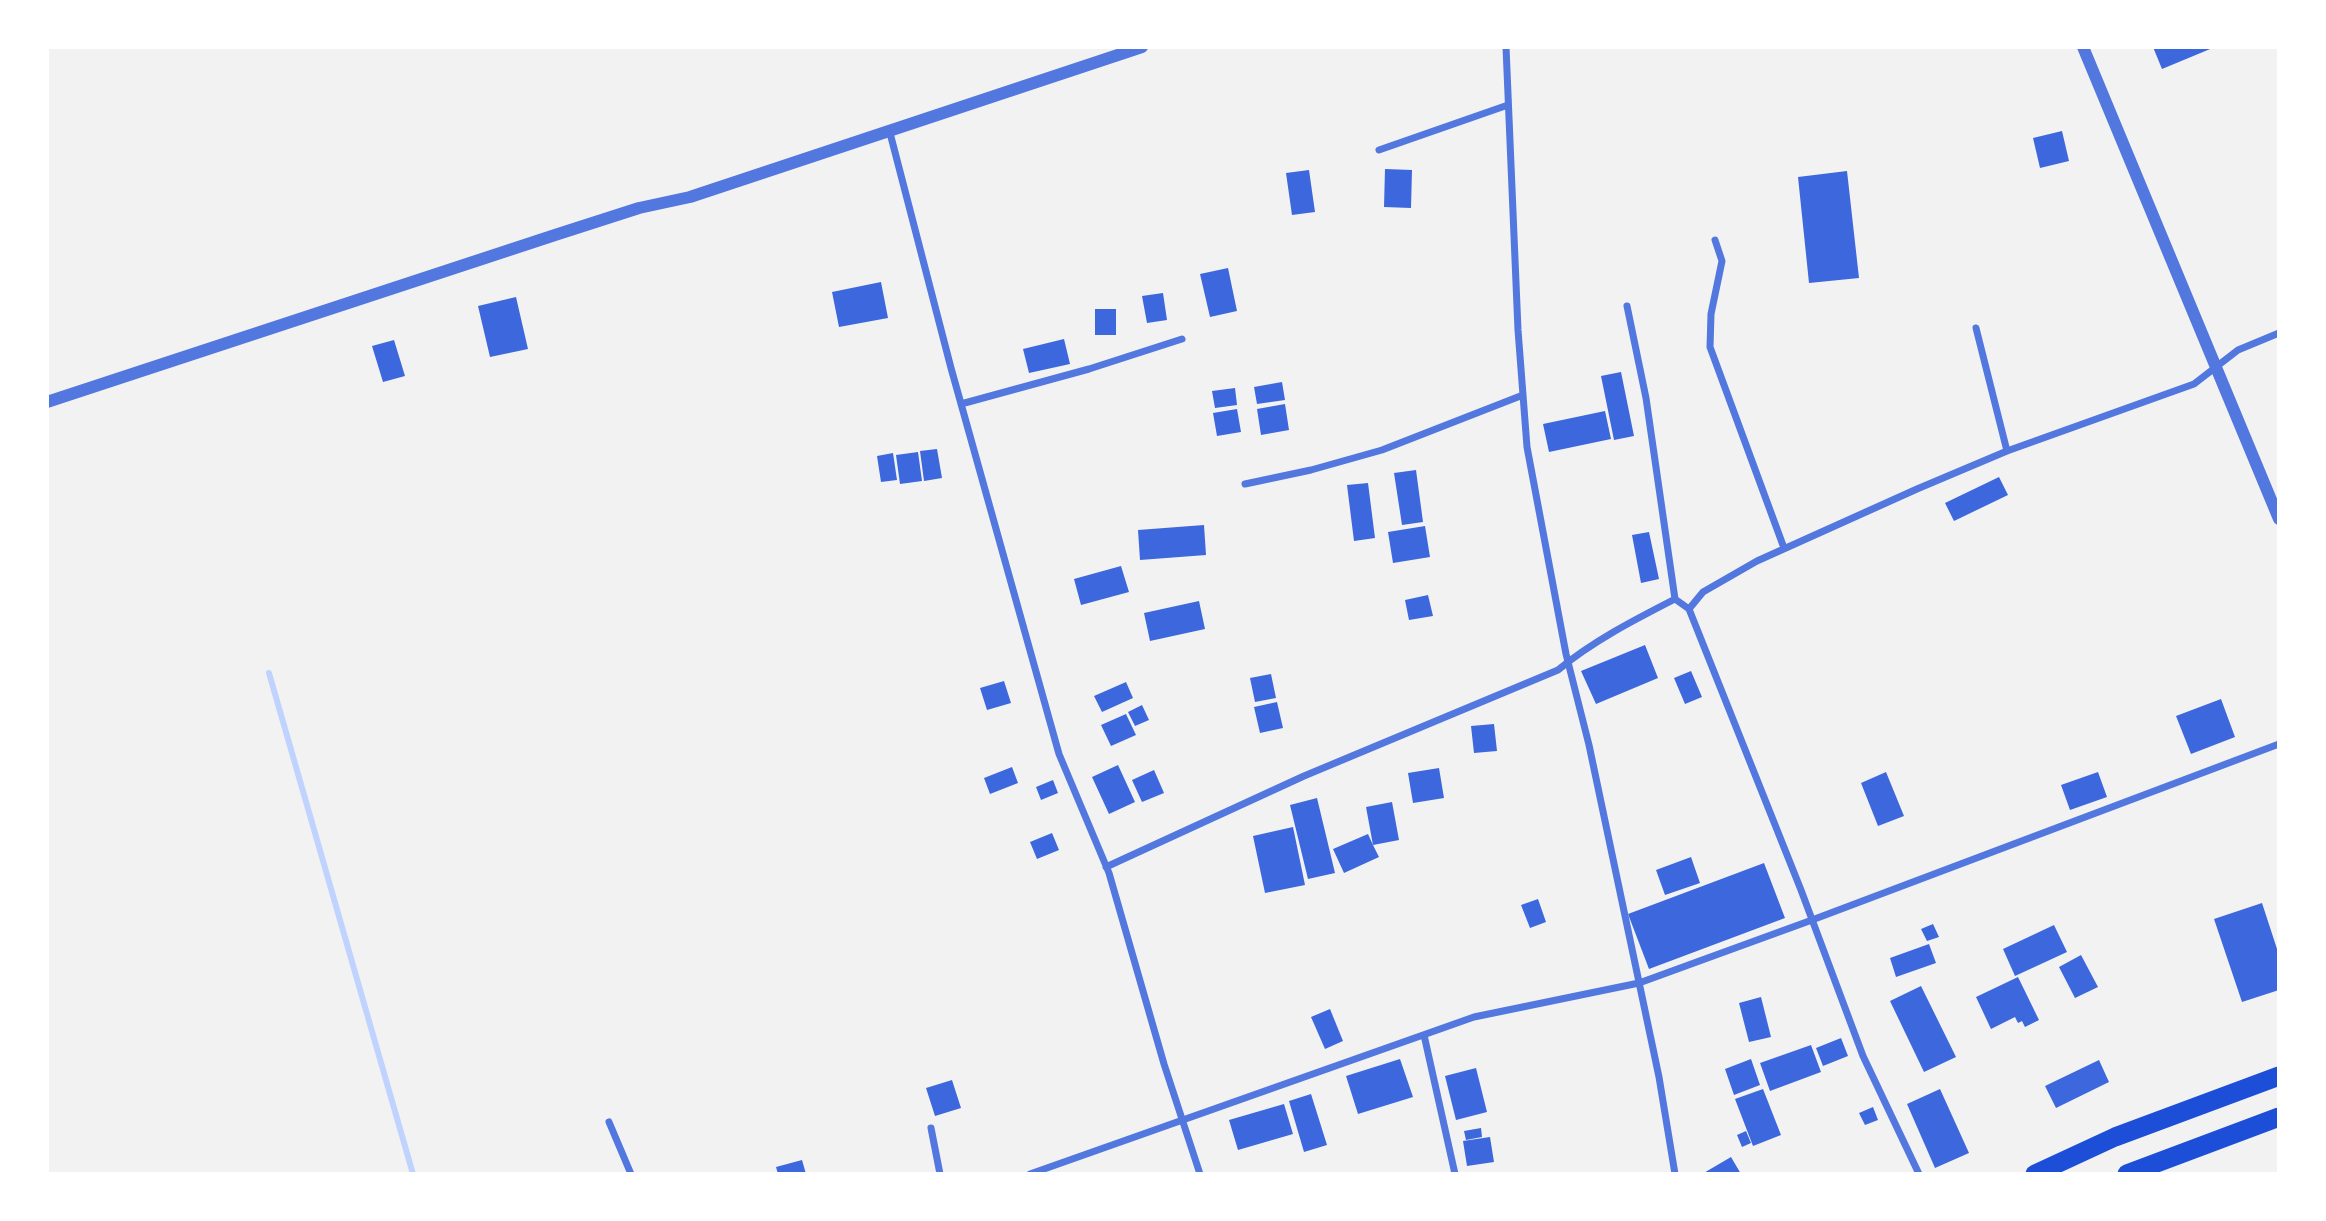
<!DOCTYPE html>
<html>
<head>
<meta charset="utf-8">
<style>
	body { margin:0 }
	#map { position:relative; width:2326px; height:1221px; overflow:hidden; background:#f2f2f2; font-family:Karla,sans-serif }
	canvas { display:block }
	.frame { position:absolute; inset:0; border:49px solid #fff; pointer-events:none }
</style>
</head>
<body>
<div id="map">
<canvas width="2326" height="1221"></canvas>
<div class="frame"></div>
</div>
<script>
const ctx = document.querySelector('canvas').getContext('2d');
ctx.lineJoin = 'round';
function stroke(path, color, width, dash) {
  ctx.strokeStyle = color;
  ctx.lineWidth = width;
  ctx.lineCap = dash ? 'butt' : 'round';
  ctx.setLineDash(dash || []);
  ctx.stroke(path);
}
function fillPath(path, color) {
  ctx.fillStyle = color;
  ctx.fill(path, 'evenodd');
}
stroke(new Path2D(`
	M269,673l144,501`), '#bfd3fe', 6);
fillPath(new Path2D(`
	M2153,47h62l-53,22z
	M2062,131l7,30 -29,7 -7,-30z
	M1385,169l27,1 -1,38 -27,-1z
	M1309,170l6,42 -23,3 -6,-42z
	M1847,171l12,107 -50,5 -11,-106z
	M1228,268l9,43 -27,6 -10,-43z
	M881,282l7,36 -49,9 -7,-35z
	M1163,293l4,27 -20,3 -5,-27z
	M516,297l12,52 -38,8 -12,-51z
	M1095,309h21v26h-21z
	M1064,339l6,25 -41,9 -6,-24z
	M394,340l11,36 -22,6 -11,-36z
	M1621,372l13,64 -20,4 -13,-64z
	M1282,382l3,18 -28,4 -3,-17z
	M1235,388l2,17 -22,3 -3,-17z
	M1285,404l4,26 -28,5 -4,-26z
	M1237,409l4,23 -24,4 -4,-23z
	M1605,411l6,28 -62,13 -6,-28z
	M937,449l5,29 -18,3 -4,-30z
	M918,452l4,29 -22,3 -4,-29z
	M893,453l4,27 -16,2 -4,-26z
	M1416,470l7,52 -21,3 -8,-52z
	M1999,477l9,18 -54,26 -9,-18z
	M1368,483l7,55 -21,3 -7,-56z
	M1204,525l2,30 -66,5 -2,-30z
	M1425,526l5,31 -37,6 -5,-31z
	M1649,532l10,47 -18,4 -9,-48z
	M1121,566l8,26 -48,13 -7,-26z
	M1428,595l5,21 -24,4 -4,-20z
	M1199,601l6,28 -55,12 -6,-28z
	M1645,645l13,33 -62,26 -15,-33z
	M1691,671l11,26 -17,7 -11,-26z
	M1271,674l5,24 -21,4 -5,-24z
	M1004,681l7,22 -24,7 -7,-22z
	M1126,682l7,16 -31,14 -8,-16z
	M2221,699l14,38 -44,17 -15,-38z
	M1277,702l6,26 -23,5 -6,-26z
	M1142,705l7,15 -14,6 -7,-14z
	M1126,714l10,21 -25,11 -10,-21z
	M1494,724l3,27 -23,2 -3,-27z
	M1118,765l17,37 -26,12 -17,-37z
	M1012,767l6,16 -28,11 -6,-16z
	M1439,768l5,30 -31,5 -5,-30z
	M1154,770l10,23 -22,9 -10,-22z
	M1886,772l18,44 -26,10 -17,-43z
	M2098,772l9,25 -37,13 -9,-25z
	M1053,780l5,13 -17,7 -5,-13z
	M1317,798l18,75 -27,6 -18,-74z
	M1392,802l7,38 -26,5 6,12 -35,16 -11,-24 35,-15 5,11 -7,-38z
	M1293,827l12,58 -40,8 -12,-57z
	M1052,833l7,17 -22,9 -7,-17z
	M1691,857l9,26 -35,12 -9,-25z
	M1764,863l21,55 -136,51 -21,-55z
	M1538,899l8,23 -16,6 -9,-23z
	M2262,903l17,52v35l-37,12 -28,-83z
	M1933,924l6,13 -12,4 -6,-12z
	M2054,925l13,27 -52,24 -12,-27z
	M1929,944l7,19 -40,14 -6,-19z
	M2081,955l17,32 -23,11 -16,-31z
	M2018,977l21,43 -14,7 -3,-6 -4,2 -3,-6 -24,12 -15,-32z
	M1921,986l35,71 -32,15 -34,-71z
	M1761,997l10,40 -22,5 -10,-39z
	M1330,1009l13,32 -18,8 -14,-32z
	M1841,1038l7,18 -25,10 -7,-18z
	M1811,1045l10,27 -51,19 -10,-28z
	M1400,1059l13,38 -55,17 -12,-38z
	M1751,1059l9,26 -26,10 -9,-26z
	M2099,1060l10,22 -53,26 -11,-22z
	M1476,1068l11,44 -31,8 -11,-44z
	M952,1080l9,28 -26,8 -9,-28z
	M1763,1089l18,46 -28,11 -18,-47z
	M1940,1089l29,64 -34,15 -28,-64z
	M1311,1094l16,51 -23,7 -15,-51z
	M1284,1104l9,30 -55,16 -9,-30z
	M1873,1107l5,13 -13,5 -6,-12z
	M1481,1128l1,9 -16,3 -2,-9z
	M1746,1131l5,12 -9,4 -5,-12z
	M1490,1137l4,25 -27,4 -4,-25z
	M1731,1157l10,17h-39z
	M802,1160l4,14h-28l-2,-7z`), '#3d67dc');
stroke(new Path2D(`
	M1506,47l12,283 9,117 39,207 23,91 70,332 16,97
	M890,133l61,235 108,386 50,119 55,191 36,110
	M1379,150l129,-45
	M1715,240l7,21 -11,53 -1,33 74,201
	M1627,306l19,92 29,201
	M1976,328l31,123
	M961,404l128,-35 93,-30
	M1245,484l66,-14 71,-20 141,-55
	M1689,609l112,281 62,166 56,118
	M1106,867l198,-91 254,-106c35,-29 76,-50 117,-71l14,10 14,-17 54,-31 160,-72 90,-38 187,-67 44,-34 41,-17
	M1424,1035l31,139
	M609,1122l22,52
	M931,1128l9,46
	M1030,1174l444,-157 165,-34 173,-63 467,-176`), '#5277de', 7);
stroke(new Path2D(`
	M2083,47l196,472
	M47,402l508,-167 84,-27 51,-11 452,-150`), '#5277de', 12);
stroke(new Path2D(`
	M2035,1174l80,-37 164,-61
	M2127,1174l152,-57`), '#1d4ed8', 19);
</script>
</body>
</html>
